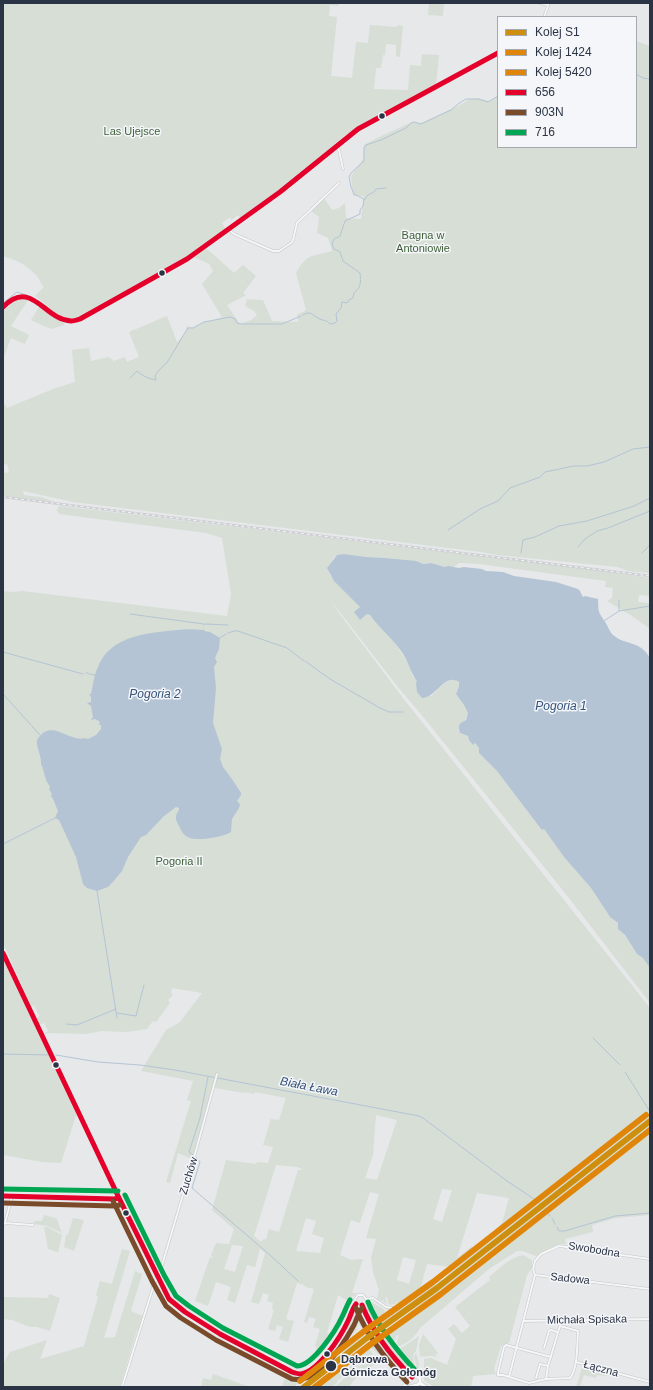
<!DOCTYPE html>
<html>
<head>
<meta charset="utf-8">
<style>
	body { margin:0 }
	#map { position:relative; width:653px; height:1390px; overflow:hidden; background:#e6e8ea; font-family:Arial,sans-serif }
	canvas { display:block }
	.frame { position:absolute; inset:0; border:4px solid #2b3445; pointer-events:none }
	.legend { position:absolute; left:497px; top:16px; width:140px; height:132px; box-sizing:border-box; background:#f4f6f9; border:1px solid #a4a8b1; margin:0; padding:5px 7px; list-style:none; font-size:12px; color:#2b3445 }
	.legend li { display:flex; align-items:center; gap:8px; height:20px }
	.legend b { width:20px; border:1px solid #a4a8b1 }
</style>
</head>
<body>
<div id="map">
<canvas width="653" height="1390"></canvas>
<div class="frame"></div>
<ul class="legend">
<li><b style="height:5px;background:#ce8f0e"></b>Kolej S1</li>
<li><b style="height:5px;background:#df860a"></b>Kolej 1424</li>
<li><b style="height:5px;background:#df860a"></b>Kolej 5420</li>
<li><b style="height:5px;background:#e4002b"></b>656</li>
<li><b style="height:5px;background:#7a4b2a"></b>903N</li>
<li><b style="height:5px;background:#00a651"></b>716</li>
</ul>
</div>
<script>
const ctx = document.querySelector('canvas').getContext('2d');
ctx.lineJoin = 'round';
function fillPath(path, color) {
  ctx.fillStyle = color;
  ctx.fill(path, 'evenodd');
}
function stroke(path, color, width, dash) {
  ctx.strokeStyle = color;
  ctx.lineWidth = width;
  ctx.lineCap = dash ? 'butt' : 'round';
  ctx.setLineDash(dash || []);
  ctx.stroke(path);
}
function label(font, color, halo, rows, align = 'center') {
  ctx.font = font + ' Arial,sans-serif';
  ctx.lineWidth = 3;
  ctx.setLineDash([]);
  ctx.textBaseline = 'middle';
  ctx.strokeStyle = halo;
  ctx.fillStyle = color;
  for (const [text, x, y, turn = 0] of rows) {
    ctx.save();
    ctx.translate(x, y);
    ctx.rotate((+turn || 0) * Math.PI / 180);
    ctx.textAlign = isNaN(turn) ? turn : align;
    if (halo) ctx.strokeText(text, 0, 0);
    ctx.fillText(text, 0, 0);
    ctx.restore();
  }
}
fillPath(new Path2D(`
	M3,3h336l-1,3 -8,-1 -1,11 8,1 -6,59 21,2 4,-36 12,1 2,-18 26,2 3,-2 4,1 -3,31 -4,-1v-11l-10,-1 -1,11h-2l-2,13h-5l-2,21 34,1 2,-25 11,1 1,-12 17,1 -3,30 -59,32c-27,10 -49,34 -72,53 -21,17 -42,33 -64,49l-3,-4 -7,5 -1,-3 -8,6 4,7 -52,36 -90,50c-18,8 -24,0 -39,-10l-1,-3 -9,-7 9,-9c-3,-3 -4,-7 -7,-11 -11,-12 -19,-15 -34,-20z
	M429,3h15l-1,13 -15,-1z
	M636,41l14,5v527l-23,-2 -9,-4 -121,-12 -16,-3 -408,-50 -50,-11 1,4 16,2 15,5 13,2 -65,-8v-24l5,1 1,-2 -2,-7 -4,1v-63l4,6 46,-19 22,-7 -3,-32 17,-2 2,13 18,-4 5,4 11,-4 2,5 12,-5 -10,-25 38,-16 10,26 7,-7 3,-9 6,2 12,-7h6l11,-4 -20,-33 11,-13 -4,-7 -15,-7 12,-9 28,25 9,-8 13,11 -13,17 3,2 -19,10 13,19 11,-4 6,-5 -3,-4 -9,-5 2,-7 16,1 9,21 26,1 -1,-7 9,-5 -10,-37c11,-20 16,-16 36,-22l-4,-13 -11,-5 2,-16 -8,-6 13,-13 8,12 7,-2 6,-5 1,15 15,1 3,-23h-11l-2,-20 12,-17 1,-14 13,-7 35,-16 9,1 41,-19 8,-5 9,-1 9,3 6,-2 4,-6v54h138z
	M23,298l5,2 -17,26 18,9 -4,9 -14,-6 -8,21v-50l13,-10z
	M39,307l25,16v2l-13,4 -20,-9z
	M59,506l538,64 53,8v18l-11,-1 -1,7 11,1 1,-6v32l-18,-13 -25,-15 5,-3 1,-10 -8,-1 1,-6 -127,-17 -20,-1 -5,4h-9l-14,-4 -8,1 -38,-6 -19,-1 -22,-3 -10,3 -4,7 -2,5 2,6 30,32v12l7,-5 3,1 25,28 14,22 3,10 19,21c7,-6 22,-26 29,-12l-4,9 1,2 7,10 4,8 -3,7c-4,2 -11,9 -4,14 2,1 5,1 7,2l5,9 2,-2 4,5v5l18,18 41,54 4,5 2,-1 20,28 27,31 19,29 8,6 3,8 8,10 8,13 7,4 6,10v35l-81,-105 -149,-185 -23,-27 -65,-84 7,11 67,89 244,306v105l-103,79 -13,10 -2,-1 1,2 -48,37 1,-4h3l13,-13 7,-25 -32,-5 -20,65 15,-12v5l-18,14 -8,10 -6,4 -2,-2 13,-10 -24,-3 -7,26 4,-3 -22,17h-4l-1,-3 -1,3 -7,1 -2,-8 -2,1 2,6 -4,-2 1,-1 -1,-1 -1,1 -5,-2 2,-9 -6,-18 -2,-14 5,-19 -10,-1 13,-44 -9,-2 -10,31 -9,-3 -11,35 11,5 12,-1 -11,34h5l-5,4 -8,24 5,-19 -11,-7 -11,38 7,2 7,-15 1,4 -23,33 -3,-5 1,-5 -2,-1 -1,3 6,-20 -7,-2 3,-8 -7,-2 -2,6 -3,-1 10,-33 -8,-2 -2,-2 -7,-2 -11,36 8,2 -6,21 -9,-3 4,-12 -6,-2 -2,6 -7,-2 6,-19 -2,-1 1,-6 -6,-2 2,-6 -6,-2 -4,11 -8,-2 14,-49 -5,-4 -5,18 -8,-2 -12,38 -8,-3 4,-13 -15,-5 -8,24 -13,-5 15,-44 2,1 1,-1 -2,-2 5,-12 13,1 5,-15 -22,-19 14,-50 30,4 1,-2 11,1 5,-16 -10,-2 8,-26 8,1 7,-22 -31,-6 -1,2 -9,-2 -1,1 -29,-5 1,-4h-2l-22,75 -14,-6 -8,30 -4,-1 25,-81 -4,-1 6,-19 -52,-10 25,-41 14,-8 22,-29 -30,-5 -1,5 2,2 -5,5 2,3 -14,19 -3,-1 -6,8 -20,3 -25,-1 -17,3 -34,-1 -7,1 4,-3 -4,-8 -5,2 -3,-6 3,-3 -5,-11 -3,1 -28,-63v-352l9,1 10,-1 205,25 4,-22 -9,-56 -16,-5 -147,-19 -2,-4zM376,1115l21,5 -20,60 -12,-2 8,-23zM276,1165l22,2 5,3h-5l-19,62 -10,-3 -3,10 -4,1 -1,2 -7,-6zM442,1189l10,1 -10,32 -9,-3zM306,1218l10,3 -4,13 12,4 -4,15 -24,-2zM232,1245l11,1 -8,26 -11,-3zM403,1257l13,3 -7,24 -12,-4z
	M3,956l74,156 -16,51 -19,-1 -39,-7z
	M650,1114v6l-196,153 -72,52 -8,-15 -2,1 8,16h-2l-2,-3 -3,2 -7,-15 3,-7 4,-1 12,7 -4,11 2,1 5,-13 6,1 6,-2 31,-24 13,-5 7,-6 4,-6 31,-25 2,1 4,-4 -2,-2 7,-6z
	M650,1124v91l-34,3 -24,7 1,7 -28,7 1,5h-7l-23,12 -14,-5h-5l-28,18 -69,59c-3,7 -14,17 -22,18l-2,-1 3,-11 -3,2 -2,9 3,6 22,-15 -3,15 -3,4 1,9 -3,2 2,5 4,-2 -3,-12 2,-4 3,10v7l-3,3 -6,-2h-1l-13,-13 -14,-20 3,-2 -2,-3h2l8,8 -7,-9 1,-2z
	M44,1215l11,3 1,-1 6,16 -15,-7 -13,-2v-3h8z
	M73,1218l11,2 -10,31 -10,-4 2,-12h2z
	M44,1227h3l15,8 -4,18 -1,-1 -9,-3z
	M122,1249l8,2 -26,87 11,-1 20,-66 7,3 -11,37 12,5 -4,13 -2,1 -17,57h-117v-23l7,-12 37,-12 -7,19 44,-13 14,-49 -2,-2 4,-14 12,3z
	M523,1255l9,5v8l-5,7 -18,68 -8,3 -7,23 2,5 -23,2 -2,11h-36l-4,-2 -7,-5v-21l7,-1 16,7 9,-26 -8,-10 6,-5 8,9 8,-7 -15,-19 35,-27 -1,-3c10,-8 21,-20 34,-22z
	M49,1294l11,4 -10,33 -13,-4h-7l-18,-7 -9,-1v-22l45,1z
	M354,1310l5,2 11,18 -3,2 2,2 -27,22 -2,-2 -14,9 -2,-4 4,-4 5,-9 6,1 3,3 17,-14 -2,-3 2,-1 3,1 4,-2 -3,-4 -3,-1 -5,-12 -1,1 4,11 -3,2 3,1 -8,7 2,-3 -3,-4h-5z
	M423,1334l15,19 -3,2 4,3c-9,-5 -13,0 -19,-2l-1,-11z
	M373,1341l3,3 3,-2 26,35v2l-3,3 -18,-26 -7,-3 -6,-6 -2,2 4,5 -23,18 -4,-3 5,-3 -1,-2 -4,4 -1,-1 3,-3 -1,-1z
	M375,1355l6,4 -27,21 -5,7h-14l14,-13 1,1v-2z
	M342,1367l6,6 -11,8v2l-5,4h-16z
	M582,1368l8,2v2l1,-1h11l27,9 -19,-6 -1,2 -12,-1 -1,3 -12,-3 -4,12h-4z
	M287,1371l9,6 3,5 -5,5h-12z
	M213,1374l37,13h-49l2,-9 8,2z`), '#d6ded6');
fillPath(new Path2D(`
	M344,554l22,3 19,1 31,3 7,3 8,-1 14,4 3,-1 11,2 5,-1 18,2 4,2 17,1 11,4 42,6 22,7 2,2 3,6 2,-1 13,3c1,14 -1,10 7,23 3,4 4,9 8,13 13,11 27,5 37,23v310l-7,-10 -6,-4 -12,-19 -7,-6v-6l-8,-6 -19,-29 -27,-31 -20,-28 -2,1 -4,-5 -41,-54 -18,-18v-5l-4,-5 -2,2 -4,-5 -1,-4 -8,-3c-3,-7 -1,-10 6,-13l2,-7 -4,-8 -8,-11 3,-8v-4c-14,-10 -23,16 -37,16l-5,-6 -1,-9 1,-2c-7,-9 -9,-21 -16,-30 -9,-13 -22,-23 -31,-36l-3,-1 -7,6 -6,-8 6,-5 -26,-26 -7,-13 10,-13z
	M203,627l1,4 6,1 10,6 -1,11 -4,9 2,4 -3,5 2,21 -3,35 9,26 -2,10 3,8 9,12 9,14v2l-4,6 3,3 -1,4 -7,11 -1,13c-8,5 -32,9 -41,6 -7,-2 -9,-8 -12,-14 -3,-6 -3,-8 1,-14v-2l-3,-1 -12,9 -18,19 -5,2 -13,20 -6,14 -10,12 -4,4 -11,4 -10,-3 -4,-4 -7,-27 -17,-37 -4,-2 3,-7 -5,-12 -2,-3 1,-2 -3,-5 1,-2 -4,-7 -4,-14 -1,-1c1,-9 -5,-17 -4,-25 14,-23 32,3 48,-2l3,1 8,-4 5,-6v-4h-4l3,-1 -1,-3 -4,-2 -4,1 2,-3 -2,-11 -4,-3 4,-1v-5l-2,-3h2c2,-9 3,-19 7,-27 10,-26 37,-32 61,-35 15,-2 29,-4 44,-2z`), '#b4c4d5');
stroke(new Path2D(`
	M636,74l7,4 7,1
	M364,200l4,-5 6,-3 2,-3 10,-1
	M3,303l14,-11 15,5
	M303,315c8,-5 9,0 15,3 4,3 8,1 12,6l5,-1 2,-2 -1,-7 5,-6 1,-6 5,1 2,-3 4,-2 1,-5c7,-6 7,-10 6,-20l-17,-12 -3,-9 -6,-3 -2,-5 2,-5 6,-3 5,-15 15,-7v-4l3,-4 1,-7 -10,-5 -3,-7 -2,-10 2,-4 13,-12v-13l2,-3 15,-5 25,-12 5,-5 3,-1 7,2 30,-14 7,-6 8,-5h12l10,3 10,-6
	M130,378l7,-7c5,5 13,8 19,9l-1,-4c3,-7 9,-9 13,-15 7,-11 13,-23 20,-33h5l11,-6 26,-5 5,2 2,4 4,1h41l19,-8
	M448,530l32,-21 18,-8 12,-13 30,-11 5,-5 29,-6h13l17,-4 29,-13 17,-2
	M578,547l7,-8 12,-8 11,-3 42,-17
	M521,553l2,-13 12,-3 24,-11 28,-5 47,-15 16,-8
	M642,553l8,-8
	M619,600v10
	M130,614l74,10v1
	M604,621l15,-10 31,-5
	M205,624l23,1
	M228,633l6,-2h4l49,17 17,13
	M220,638l6,-4
	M3,652l80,22
	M305,661l25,18 50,29 9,4h14
	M86,673h2
	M89,674l6,1
	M3,694l28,31
	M32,726l8,9
	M3,844l52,-26
	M97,891l20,127
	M117,1013l19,3 8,-31
	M66,1024l11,1 39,-16
	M593,1038l27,27
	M3,1054l45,1
	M56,1055l42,7 42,3 35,5 244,46 4,2 84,63 27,18
	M625,1072l24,38
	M208,1077l-8,41 -11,34 8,6 3,4 -8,26 78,67 28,26
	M538,1201l12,15
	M546,1210l104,-82
	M552,1218l3,6
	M557,1227l2,4h6l50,-15 35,-3
	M496,1248h7l5,-4 37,-30
	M374,1311l7,15
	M385,1331l8,11
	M402,1353l9,11
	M327,1359l13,-10
	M308,1375l7,-5`), '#b4c4d5', 1);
stroke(new Path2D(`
	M374,1330l5,7`), '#c1c4c9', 2, [2, 1]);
const street = new Path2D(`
	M540,3l8,2
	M544,17l5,-14
	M336,147l3,3 4,19
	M229,230l5,4 39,17h6l12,-8 2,-3 4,-17 42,-40
	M3,307c3,-3 6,-6 10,-8 24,-13 40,31 67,20l107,-60 93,-67 78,-63 140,-76
	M3,953l116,245 50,101 16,13 35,22 72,38 8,2c17,-2 40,-38 48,-53 3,-6 4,-12 8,-17
	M3,1196l111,3 5,-1
	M5,1223l28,2
	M3,1225l2,-2 7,-27
	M157,1275l3,-3 35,-118 22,-80
	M535,1275l-2,-6 2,-8 6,-7 18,-8 91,13
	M535,1275l115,14
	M366,1299l7,-1 13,9 7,1 7,-2 33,-24 11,-4 10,-12 35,-29
	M356,1304l-1,-5 3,-4h5l3,4
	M362,1305l5,14 7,11
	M524,1321l126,-2
	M379,1337l20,26 13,14
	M544,1348l5,-17 2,-1 6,2
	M551,1357l-45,-12 -2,2 -6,25v3h5l26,8 17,-4 24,-1c8,-9 7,-34 8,-47l-18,-5
	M576,1362l74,20
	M509,1377l26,-102
	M536,1378l4,-14 8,2
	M546,1379l2,-13 14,-47
	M122,1387l33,-106 3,-3`);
const secondary = new Path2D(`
	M420,1383l6,4
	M403,1387l6,-5 2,-4 4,-2 5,2v5
	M409,1387l8,-2 3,-2`);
stroke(street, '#c4c6c8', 3);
stroke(secondary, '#c4c6c8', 4);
stroke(street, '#f5f6f7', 2);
stroke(secondary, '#f8f8f8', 3);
const rail = new Path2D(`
	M3,497l647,79`);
stroke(rail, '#cecfd2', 2.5);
stroke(rail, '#f4f6f9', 1, [3]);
stroke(new Path2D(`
	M3,307c29,-29 41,13 68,14 2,0 6,-1 9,-2l107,-60 93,-67 78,-63 140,-76
	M3,953l116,245 50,101 16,13 35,22 72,38c3,1 6,2 9,2 18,-3 40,-38 47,-53 3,-6 4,-12 8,-17
	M3,1196l111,3 5,-1
	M362,1305c11,28 29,51 50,72`), '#e4002b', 5);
stroke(new Path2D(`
	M113,1201l39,80 14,25 15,12 35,22 76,39c27,5 51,-34 62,-54 3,-6 4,-12 8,-17
	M3,1203l111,3 6,-1
	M356,1308c11,28 30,52 51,74`), '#7a4b2a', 5);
stroke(new Path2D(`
	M3,1189l115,2
	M125,1195l39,80 12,21 13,10 34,22 74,38c16,0 39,-36 45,-49 3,-6 5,-12 8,-17
	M368,1302c11,27 29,49 49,70`), '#00a651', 5);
stroke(new Path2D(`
	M304,1387l63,-49 70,-50 213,-167`), '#ce8f0e', 6);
stroke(new Path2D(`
	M315,1387l56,-43 70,-50 209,-164`), '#df860a', 6);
stroke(new Path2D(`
	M300,1381l63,-49 70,-50 213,-167`), '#df860a', 6);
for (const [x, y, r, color] of [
	[382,116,3.5,"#2b3445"],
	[162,273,3.5,"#2b3445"],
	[56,1065,3.5,"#2b3445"],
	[126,1213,3.5,"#2b3445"],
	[327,1354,3.5,"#2b3445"],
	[331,1366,6,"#2b3445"]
]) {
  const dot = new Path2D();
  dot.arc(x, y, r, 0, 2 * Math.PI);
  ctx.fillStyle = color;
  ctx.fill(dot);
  stroke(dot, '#f4f6f9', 1.5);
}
label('11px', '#3f6138', '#f4f6f9', [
	["Las Ujejsce",132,132],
	["Bagna w",423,236],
	["Antoniowie",423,249],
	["Pogoria II",179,862]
]);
label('11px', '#2b3445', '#f4f6f9', [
	["Zuchów",189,1176,-73],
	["Swobodna",594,1250,9],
	["Sadowa",570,1279,6],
	["Michała Spisaka",587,1320,-1],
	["Łączna",601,1369,15]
]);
label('bold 11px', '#2b3445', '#f4f6f9', [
	["Dąbrowa",341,1360],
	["Górnicza Gołonóg",341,1373]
], 'left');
label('italic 12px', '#34527a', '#f4f6f9', [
	["Pogoria 2",155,695],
	["Pogoria 1",561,707],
	["Biała Ława",309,1087,11]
]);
</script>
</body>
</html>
